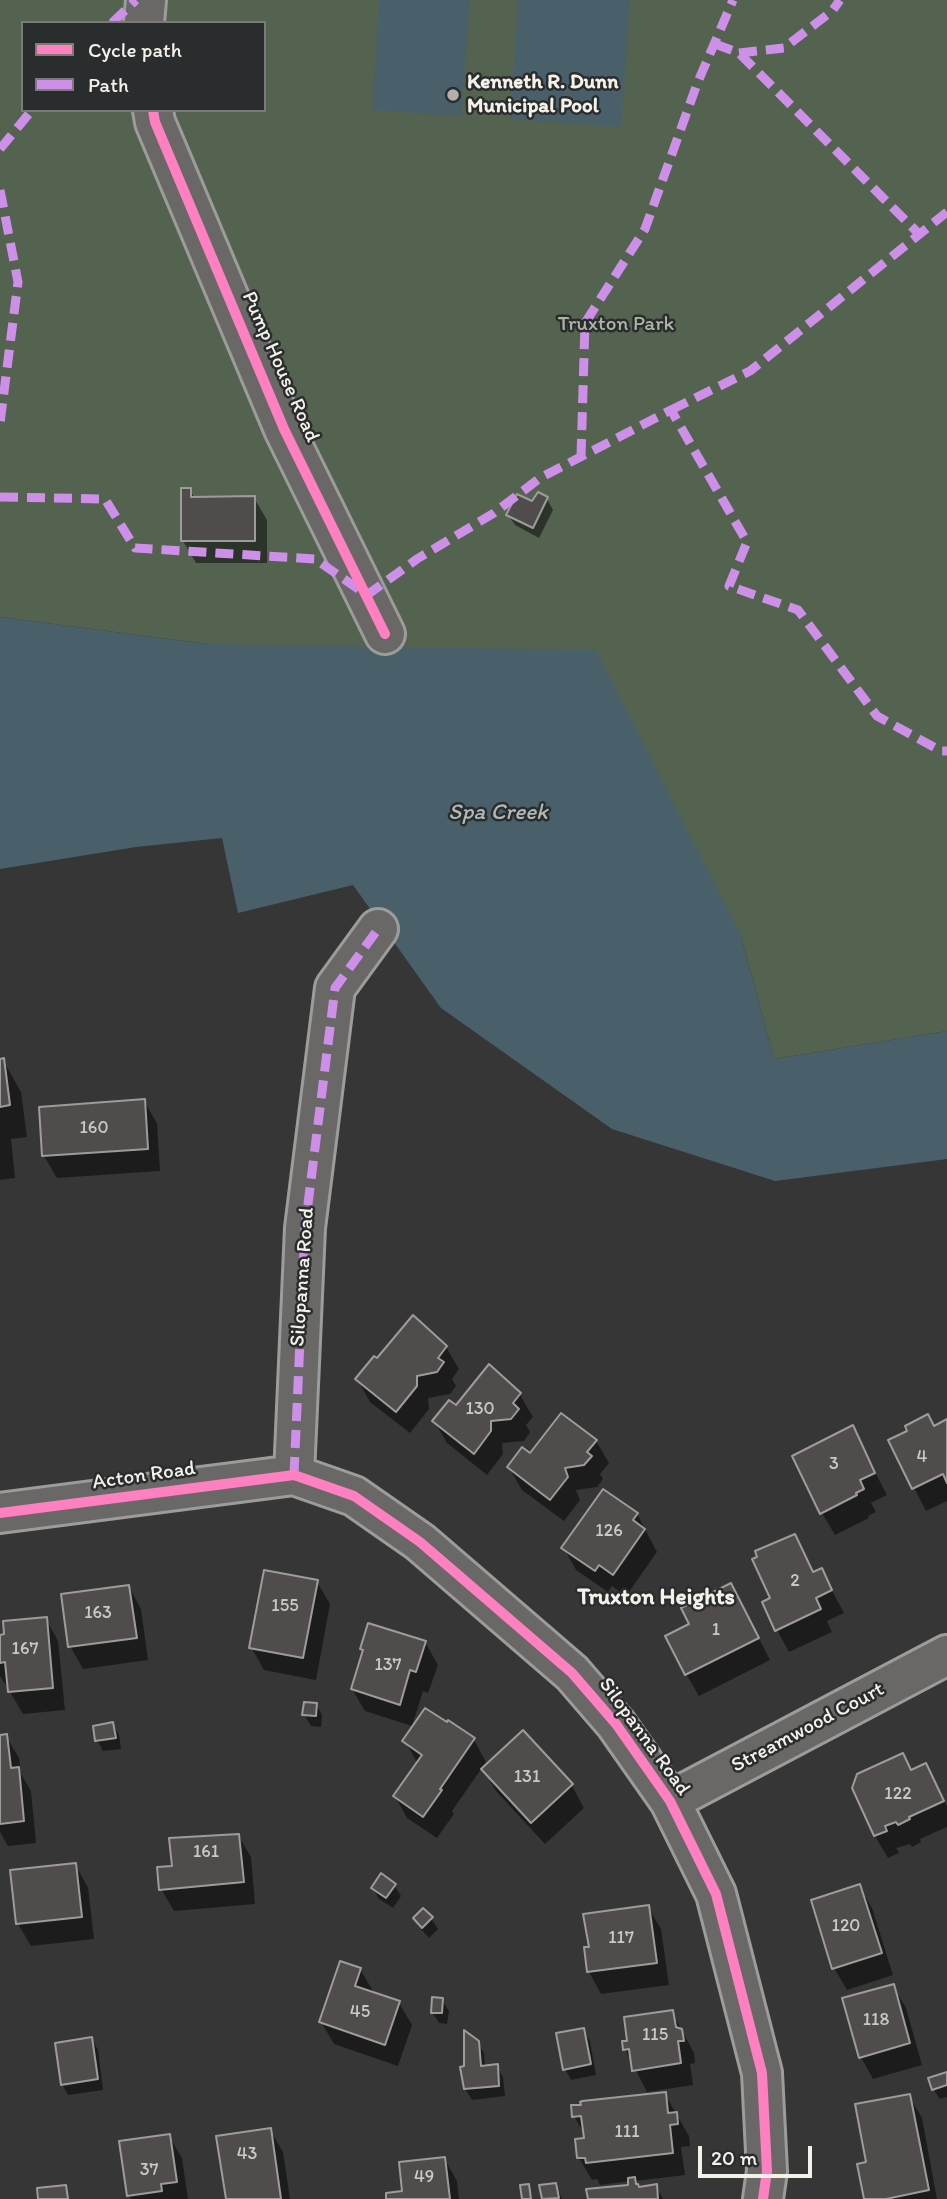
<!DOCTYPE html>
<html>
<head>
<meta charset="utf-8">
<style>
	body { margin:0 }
	#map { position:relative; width:947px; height:2199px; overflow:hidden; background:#373636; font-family:Itim,sans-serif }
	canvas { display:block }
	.legend { position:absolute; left:21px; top:21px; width:245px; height:91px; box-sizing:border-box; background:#2a2d2e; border:2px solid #7b7b78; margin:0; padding:9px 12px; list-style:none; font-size:21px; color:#f4f1e8 }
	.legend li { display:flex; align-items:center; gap:14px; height:35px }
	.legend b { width:35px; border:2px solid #7b7b78 }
	.scale { position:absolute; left:698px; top:2146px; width:114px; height:32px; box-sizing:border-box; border:4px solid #f4f1e8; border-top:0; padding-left:9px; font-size:21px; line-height:24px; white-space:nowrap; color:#f4f1e8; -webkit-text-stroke:5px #2a2d2e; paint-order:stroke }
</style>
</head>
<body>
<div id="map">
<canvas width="947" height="2199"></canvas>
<ul class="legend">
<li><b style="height:9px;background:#ff80c0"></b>Cycle path</li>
<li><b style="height:9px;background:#ce8fe9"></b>Path</li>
</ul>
<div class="scale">20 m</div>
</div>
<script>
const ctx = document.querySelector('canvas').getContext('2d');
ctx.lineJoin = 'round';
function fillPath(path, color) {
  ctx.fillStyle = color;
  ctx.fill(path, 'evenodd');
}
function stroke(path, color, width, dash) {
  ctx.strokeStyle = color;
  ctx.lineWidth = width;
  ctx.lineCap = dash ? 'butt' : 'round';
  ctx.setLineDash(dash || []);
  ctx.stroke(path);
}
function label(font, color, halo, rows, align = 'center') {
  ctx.font = font + ' Itim,sans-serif';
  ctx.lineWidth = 5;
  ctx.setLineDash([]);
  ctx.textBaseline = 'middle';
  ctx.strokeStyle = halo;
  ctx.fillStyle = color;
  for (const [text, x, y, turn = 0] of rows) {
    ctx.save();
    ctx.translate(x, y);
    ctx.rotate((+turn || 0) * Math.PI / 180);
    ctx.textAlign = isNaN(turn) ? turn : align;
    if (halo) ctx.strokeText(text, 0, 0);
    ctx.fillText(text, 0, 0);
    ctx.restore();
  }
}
fillPath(new Path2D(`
	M0,0h947v1031l-173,28 -33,-123 -534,-292 -207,-27zM23,23h241v87h-241z`), '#54634f');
fillPath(new Path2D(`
	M379,0h91l-9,116 -89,-6z
	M518,0h112l-9,127 -111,-8z
	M0,617l207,27 389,6 145,286 33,123 173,-28v128l-172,22 -163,-52 -171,-121 -88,-123 -115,28 -16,-75 -86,9 -136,22z`), '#49606a');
fillPath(new Path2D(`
	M190,490l5,9 59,-1 13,22v43h-71l-13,-22z
	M547,499l6,11 -14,28 -24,-13 -7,-10z
	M0,1060h3l18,32 6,45 -16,2 4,39 -15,2z
	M144,1101l13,22 3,48 -103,7 -13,-22z
	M446,1347l13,22 -7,10 4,7 -6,8 -22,4 1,11 -19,24 -40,-31 -13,-23 20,-18z
	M489,1367l31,28 13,22 -7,8 4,7 -6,9 -22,2 1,11 -16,21 -40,-32 -13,-22 23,-14z
	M947,1421v80l-21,10 -36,-70 44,-13z
	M852,1428l35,67 -16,8 5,9 -8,4 1,2 -34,17 -13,-22z
	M596,1441l13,22 -9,11 3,5 -6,8 -21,3 4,10 -16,21 -42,-31 -13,-22 22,-13z
	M637,1514l20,38 -31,44 -14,-10 -4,6 -32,-22 -12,-22z
	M794,1536l20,37 7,-3 23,43 -17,8 5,11 -43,20 -12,-22 -5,-31z
	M317,1582l13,22 -14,76 -52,-10 -13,-23z
	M129,1587l12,22 7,51 -65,9 -13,-23z
	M743,1607l27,53 -71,36 -13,-22 5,-49z
	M46,1619l12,22 7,69 -42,4 -13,-22 -1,-7h-3l-6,-9v-40z
	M425,1642l13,23 -10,28 -5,-2 -11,35 -47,-15 -13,-22 12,-36 -2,-4z
	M316,1704l6,11 -1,12 -10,-1 -7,-11z
	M113,1724l6,11 2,14 -18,2 -6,-11z
	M523,1733l49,53 12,22 -39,36 -49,-53 -13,-22z
	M6,1736l13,22 2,16 10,17 5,52 -28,3 -8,-14v-95z
	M474,1740l12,22 -34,49 2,3 -17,24 -30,-20 -12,-22 23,-32 -13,-23z
	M925,1765l22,41v21l-27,12 1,3 -9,5 -2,-3 -14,4 3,5 -11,5 -13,-22 -21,-48 57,-16z
	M238,1835l13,22 4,47 -81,7 -13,-22 12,-21z
	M75,1865l13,22 6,52 -63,7 -13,-22z
	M394,1885l7,11 -8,12 -14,-9 -6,-11z
	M859,1886l13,22 21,67 -46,15 -13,-22z
	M648,1907l13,22 8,56 -68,9 -12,-22 -3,-23 5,-1z
	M431,1918l7,11 -9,9 -8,-9 -6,-10z
	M360,1969l13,22 -1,3 27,9 13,22 -14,41 -64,-22 -13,-22z
	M893,1986l13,22 16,57 -49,14 -12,-22z
	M442,2000l7,11 -2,13 -8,-1 -7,-11z
	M672,2012l22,41 1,10 -5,1 3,21 -46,7 -22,-43z
	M583,2030l7,11 6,34 -25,5 -6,-11z
	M92,2039l6,11 5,40 -35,5 -6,-11z
	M477,2042l7,11 1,14 12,-1 6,11 2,19 -33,4 -7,-11 1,-22z
	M947,2074v23l-7,2 -7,-10z
	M665,2094l24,42 1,10 -9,1 4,28 -50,6 4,7 17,-2 7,13h-74l41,-13v-5l-30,4 -3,-6 -5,1 -13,-22 7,-18 -1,-5 -11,-19z
	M909,2096l13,22 15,81h-71l2,-35z
	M270,2130l13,22 7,47h-63z
	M169,2136l13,22 6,41h-57l-3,-4z
	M444,2158l13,23 2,18h-71l16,-6z
	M556,2185l6,14h-19l-2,-12z`), '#0007');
const building = new Path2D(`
	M181,488h10v9l64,-1v45h-74z
	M538,492l10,5 -15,31 -27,-13 11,-21 15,7z
	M4,1058l6,47 -10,2v-48z
	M145,1099l3,50 -106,7 -3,-49z
	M413,1315l34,31 -9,12 6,4 -7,10 -20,4v10l-21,26 -41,-33 19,-23 3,2z
	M489,1364l32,29 -8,10 6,6 -8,10 -20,2v10l-17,23 -42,-33 17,-21 7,5z
	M561,1413l36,27 -10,12 5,4 -8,9 -19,3 3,9 -18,23 -43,-33 15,-20 8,6z
	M928,1414l6,12 13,-7v64l-4,-9 -31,15 -24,-49 19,-9 -2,-5z
	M853,1425l22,48 -15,7 4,9 -8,4 1,2 -37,19 -28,-58z
	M603,1489l35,24 -5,7 12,9 -32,46 -14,-10 -4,6 -34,-23z
	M795,1534l18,38 9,-4 10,22 -16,8 5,11 -46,22 -13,-29 8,-4 -18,-39 5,-2 -2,-6z
	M264,1570l54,10 -15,78 -54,-10z
	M731,1583l28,55 -74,37 -20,-39 24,-12 -8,-16z
	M129,1585l8,53 -69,9 -7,-53z
	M47,1617l6,71 -45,4 -3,-30 -5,1v-28l4,-1 -1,-13z
	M368,1623l58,18 -10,31 -6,-2 -10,35 -49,-16 11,-36 1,-3 -3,-1z
	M304,1702l13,1 -1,13 -14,-1z
	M425,1708l22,14 1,-2 27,18 -35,51 2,1 -19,27 -30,-21 29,-41 -20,-14z
	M113,1722l3,16 -21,3 -2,-15z
	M523,1730l50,54 -42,39 -50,-54z
	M7,1734l4,34 8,-1 5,54 -24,3v-89z
	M903,1753l8,17 15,-7 18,38 -35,16 1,2 -12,6 -2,-3 -11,4 2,5 -13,5 -22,-48 5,-14z
	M239,1834l5,48 -85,8 -2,-23 15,-1 -3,-28z
	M76,1863l6,54 -66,7 -6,-54z
	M381,1873l15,11 -10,14 -15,-10z
	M860,1884l22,69 -50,16 -21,-69z
	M649,1905l8,58 -70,9 -3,-25h5l-6,-33z
	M423,1908l10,9 -11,11 -9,-10z
	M340,1961l21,7 -6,18 45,15 -15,44 -66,-23z
	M894,1984l16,59 -51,15 -17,-60z
	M432,1997l11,1 -1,15h-11z
	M673,2010l3,17 6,2 2,12h-6l3,22 -49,8 -3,-22 -6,1 -1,-9h5l-3,-24z
	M584,2028l7,36 -28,6 -7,-37z
	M464,2030l15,11 2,25 17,-2 1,22 -35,3 -4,-22 4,-1z
	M92,2037l6,42 -37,6 -6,-42z
	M947,2072v13l-15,5 -4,-12z
	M666,2092l2,21 9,-1 1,12 -8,1 3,28 -87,10 -1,-5h-8l-2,-19 9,-1 -3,-22 -9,1 -1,-12h10l-1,-3 2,-1z
	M910,2094l19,96 -43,9h-22l-7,-35 9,-2 -11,-58z
	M271,2128l10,71h-55l-10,-63z
	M170,2134l7,48 -16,2 1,7 -35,5 -8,-55z
	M445,2157l5,42h-64v-6l16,-2 -3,-29z
	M635,2177l1,7h2l1,3 18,-3 1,15h-70l-2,-10 42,-4v-7z
	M556,2183l3,15 -17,1 -3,-14z
	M529,2184l2,15h-9l-2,-14z
	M66,2185l2,14h-30l-1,-11z`);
fillPath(building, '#504c4b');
stroke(building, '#9d9c9a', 2);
const minor = new Path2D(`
	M144,23l2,-23
	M153,110l2,12 129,307 101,205
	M294,1475l11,-247 30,-240 43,-59
	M0,1513l294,-38 60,21 66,46 152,131 44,51 54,77 46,93 46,179 5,98 -4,28
	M670,1801l277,-146`);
stroke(minor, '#9d9c9a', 44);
stroke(minor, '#696866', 38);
stroke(new Path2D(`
	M112,23l24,-23
	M715,44l24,9 180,181
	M739,53l45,-5 48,-37 8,-11
	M0,149l32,-39
	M0,190l18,92 -18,141
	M671,410l79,-39 197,-159
	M581,457l4,-134 60,-94 52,-145 36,-84
	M0,497l105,2 30,49 180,11 52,36 50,-36 77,-46 46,-35 131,-68 76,132 -18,44 69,24 79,106 64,35h6
	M294,1475l11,-247 30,-240 43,-59`), '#ce8fe9', 9, [18, 9]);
stroke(new Path2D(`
	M153,110l2,12 129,307 101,205
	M0,1513l294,-38 60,21 66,46 152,131 44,51 54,77 46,93 46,179 5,98 -4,28`), '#ff80c0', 10);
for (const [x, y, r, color] of [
	[453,95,7,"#b2b0aa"]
]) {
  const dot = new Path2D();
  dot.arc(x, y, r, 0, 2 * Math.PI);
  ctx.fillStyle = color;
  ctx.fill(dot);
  stroke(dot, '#2a2d2e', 2.5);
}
label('18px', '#cbc8c1', null, [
	["160",94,1128],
	["130",480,1409],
	["4",922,1457],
	["3",834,1464],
	["126",609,1531],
	["2",795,1581],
	["155",285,1606],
	["163",98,1613],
	["1",716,1630],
	["167",25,1649],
	["137",388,1665],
	["131",527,1777],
	["122",898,1794],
	["161",206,1852],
	["120",846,1926],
	["117",621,1938],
	["45",360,2012],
	["118",876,2020],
	["115",655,2035],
	["111",627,2132],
	["43",247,2154],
	["37",149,2170],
	["49",424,2177]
]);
label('bold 21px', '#f4f1e8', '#2a2d2e', [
	["Kenneth R. Dunn",467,83],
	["Municipal Pool",467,107]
], 'left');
label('21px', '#aeb4a5', '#2a2d2e', [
	["Truxton Park",616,325]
]);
label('21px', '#f4f1e8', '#2a2d2e', [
	["Pump House Road",280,367,66],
	["Silopanna Road",303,1277,-86],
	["Acton Road",144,1476,-8],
	["Streamwood Court",808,1728,-28],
	["Silopanna Road",644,1737,54]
]);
label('italic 23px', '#b0b9b8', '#2a2d2e', [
	["Spa Creek",498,813]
]);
label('bold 23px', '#f4f1e8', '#2a2d2e', [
	["Truxton Heights",656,1598]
]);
</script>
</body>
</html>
